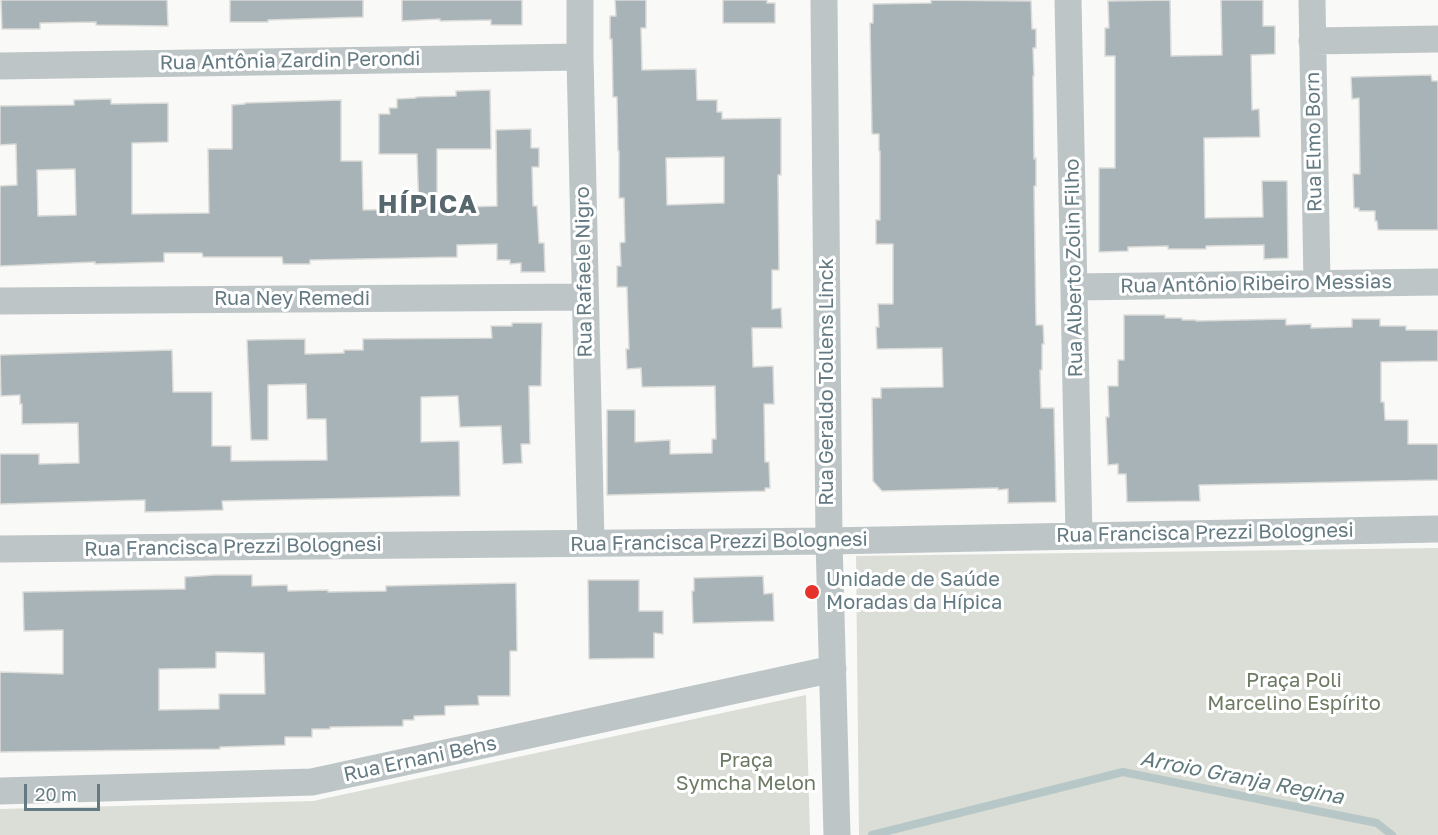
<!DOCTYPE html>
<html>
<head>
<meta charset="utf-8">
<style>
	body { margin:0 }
	#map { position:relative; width:1438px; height:835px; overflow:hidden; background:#f9f9f7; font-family:"Golos Text",sans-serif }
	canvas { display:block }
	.scale { position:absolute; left:24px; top:784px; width:76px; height:27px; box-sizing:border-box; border:3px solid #647a82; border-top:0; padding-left:8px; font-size:18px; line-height:21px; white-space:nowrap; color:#647a82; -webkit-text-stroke:4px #fff; paint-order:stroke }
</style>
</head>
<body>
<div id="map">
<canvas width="1438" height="835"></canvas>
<div class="scale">20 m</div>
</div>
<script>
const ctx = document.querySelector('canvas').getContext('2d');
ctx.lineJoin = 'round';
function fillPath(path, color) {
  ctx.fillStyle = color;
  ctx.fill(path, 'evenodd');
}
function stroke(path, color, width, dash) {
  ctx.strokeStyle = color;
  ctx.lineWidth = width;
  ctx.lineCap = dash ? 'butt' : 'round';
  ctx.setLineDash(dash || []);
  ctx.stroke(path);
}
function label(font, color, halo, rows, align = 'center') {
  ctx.font = font + ' "Golos Text",sans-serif';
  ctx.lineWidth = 6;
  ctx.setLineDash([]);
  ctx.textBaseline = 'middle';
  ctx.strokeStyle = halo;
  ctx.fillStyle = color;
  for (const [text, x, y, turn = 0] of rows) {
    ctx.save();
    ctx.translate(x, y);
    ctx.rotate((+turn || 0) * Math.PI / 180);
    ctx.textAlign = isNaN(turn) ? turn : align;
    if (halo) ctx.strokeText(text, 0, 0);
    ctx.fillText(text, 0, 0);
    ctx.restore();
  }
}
fillPath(new Path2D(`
	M1438,548v287h-579l-3,-279z
	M806,695l4,140h-810v-26l313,-8z`), '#dbded6');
stroke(new Path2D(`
	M872,835l251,-63 254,51 15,12`), '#b7c7c8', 8);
const building = new Path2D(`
	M1,0h166l1,26 -72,-1v-3l-56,1v6h-38z
	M230,0h133v17l-95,3v2h-38z
	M402,0h120v25h-31v-5l-51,1v-2l-38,2z
	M615,0h31v28h-5l1,42 54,-1 1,31h20v12h5v7l59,-1v57h-3l1,95h-7v39l9,-1 1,20h-30l1,39 20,-1 1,38h-10l1,58h4l1,26h-5v3l-158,4v-85h28v32l35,-2v14l42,-1v-14h4l-1,-53 -73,1 -1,-19 -14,1 -1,-20h3l-2,-62h-10v-21h4l-1,-23 5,-1 -1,-44h-5v-47h-1l-1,-54h-4l-1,-58h-2v-23h6zM724,157v46l-57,2 -1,-47z
	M723,0h44v3h8v20h-52z
	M931,0l100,1 1,28h4v19h-3l1,28h-1l1,83 2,-1v28h-2l2,139h7l1,19h-2v26h-2l1,38h13l2,94 -48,1v-14l-10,1v-2l-116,3 -9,-10 -1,-83h9v-10l62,-1 -1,-39 -65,1 -1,-22h3l-1,-23h15v-60h-17v-24h4v-69h-1v-17h-7l-2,-111h3v-19l58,-1z
	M1170,0l1,56 51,-1 -1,-55h42v26h12v28l-24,1 1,55 7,-1 1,28 -56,1 1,80 58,-1 -1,-36h25l1,77 -24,1v-14l-58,1v3h-38v-3l-40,1v4l-29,1v-84h16v-112h-10v-28h4l-1,-27z
	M1431,75l1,6h6v149h-60l-1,-9h-2v-10h-16v-3h-5l-1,-34h7l-1,-76 -7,1 -1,-22z
	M490,90l1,59h-54v59l60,-2 -1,-76 35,-1v19h8v19h-7l1,39h4l2,37h5l1,29h-24v-9l-11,1v-4h-13v-16l-40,1v12l-147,3v4h-27l-1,-7h-79l-1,-4h-38v9l-69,2v-2l-95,4v-80l17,-1 -1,-41 -16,1v-39l74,-1v-5l37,-1v5l57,-1v39l-36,1v71l77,-1 -1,-64h24v-44l13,-1v-1l96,-3v61h21l1,49 56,-1 -2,-55h-38v-40h11l-1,-6h8v-9l19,-1v-1l40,-1v-5zM75,169l1,46 -38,1 -1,-46z
	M1124,315h41v3h17v2h14v1l90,-2v6l25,-1v4l41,-1v-8h28v7h26v4h32v31l-57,1v40h3l1,18h23v24h30v36l-239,5 1,16 -73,1 -1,-28h-8v-10l-10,1 -2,-48h3l-1,-31h10v-26h6z
	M512,323h30l-1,63h-12l1,58h-9l1,19 -19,1 -2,-38 -41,1 -2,-31 -37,1v45l38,-1 1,55 -238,5 1,9 -78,2v-12l-145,4v-50h39v10l40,-1 -1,-40 -56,1v-20h-2v-9l-19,1 -1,-41 172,-5 1,42h39v54h19v15l96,-1 -1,-41h-19l-1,-35 -38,1v55h-17l-4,-100 58,-1v15l39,-1v-3h19v-11l129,-1 -1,-12h21z
	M215,575h37v11l35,-1 1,6 40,-1v2l58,-1v-5l130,-3 1,68h-7v45h-32l1,9 -34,1v9l-31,1v4h-11v6l-73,1v2h-18v8h-27v8l-65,2v2l-220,3v-80l63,2v-44l-39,1 -1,-39 162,-3v-12zM216,652l48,1 1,41h-46v15l-60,1v-41l57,-1z
	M763,576l1,18 9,-1 1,28 -81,2 -1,-32h2v-13z
	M588,580h51v31h24v23l-9,-1v25l-65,1z`);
fillPath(building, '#a7b3b6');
stroke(building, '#dbdbd9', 1.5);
stroke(new Path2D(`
	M580,0v57l11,486
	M824,0l5,541 8,294
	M1068,0l11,536
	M1312,0l5,283
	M1312,41l126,-2
	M0,66l580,-9
	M1074,287l364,-5
	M0,301l585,-4
	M0,549l829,-8 609,-12
	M0,791l312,-9 521,-113`), '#bdc5c7', 27);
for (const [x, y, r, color] of [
	[812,592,8,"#e5332b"]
]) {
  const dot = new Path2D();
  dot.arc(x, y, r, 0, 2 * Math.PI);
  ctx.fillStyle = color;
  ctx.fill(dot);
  stroke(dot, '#fff', 2);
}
label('20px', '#647a82', '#fff', [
	["Rua Antônia Zardin Perondi",290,61,-1],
	["Rua Elmo Born",1314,142,-91],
	["Rua Alberto Zolin Filho",1074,268,-91],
	["Rua Rafaele Nigro",584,272,-91],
	["Rua Antônio Ribeiro Messias",1256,284,-1],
	["Rua Ney Remedi",292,299],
	["Rua Geraldo Tollens Linck",827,382,-90],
	["Rua Francisca Prezzi Bolognesi",1205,533,-1],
	["Rua Francisca Prezzi Bolognesi",719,542,-1],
	["Rua Francisca Prezzi Bolognesi",233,547,-1],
	["Rua Ernani Behs",420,759,-12]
]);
label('20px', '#647a82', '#fff', [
	["Unidade de Saúde",826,580],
	["Moradas da Hípica",826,603]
], 'left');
label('20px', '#6c7a63', '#fff', [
	["Praça Poli",1294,681],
	["Marcelino Espírito",1294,704],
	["Praça",746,761],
	["Symcha Melon",746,784]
]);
label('italic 21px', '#5f797c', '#fff', [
	["Arroio Granja Regina",1242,778,11]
]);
ctx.letterSpacing = '1.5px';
label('bold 26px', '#56676d', '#fff', [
	["HÍPICA",428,205]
]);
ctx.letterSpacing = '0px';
</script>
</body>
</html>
